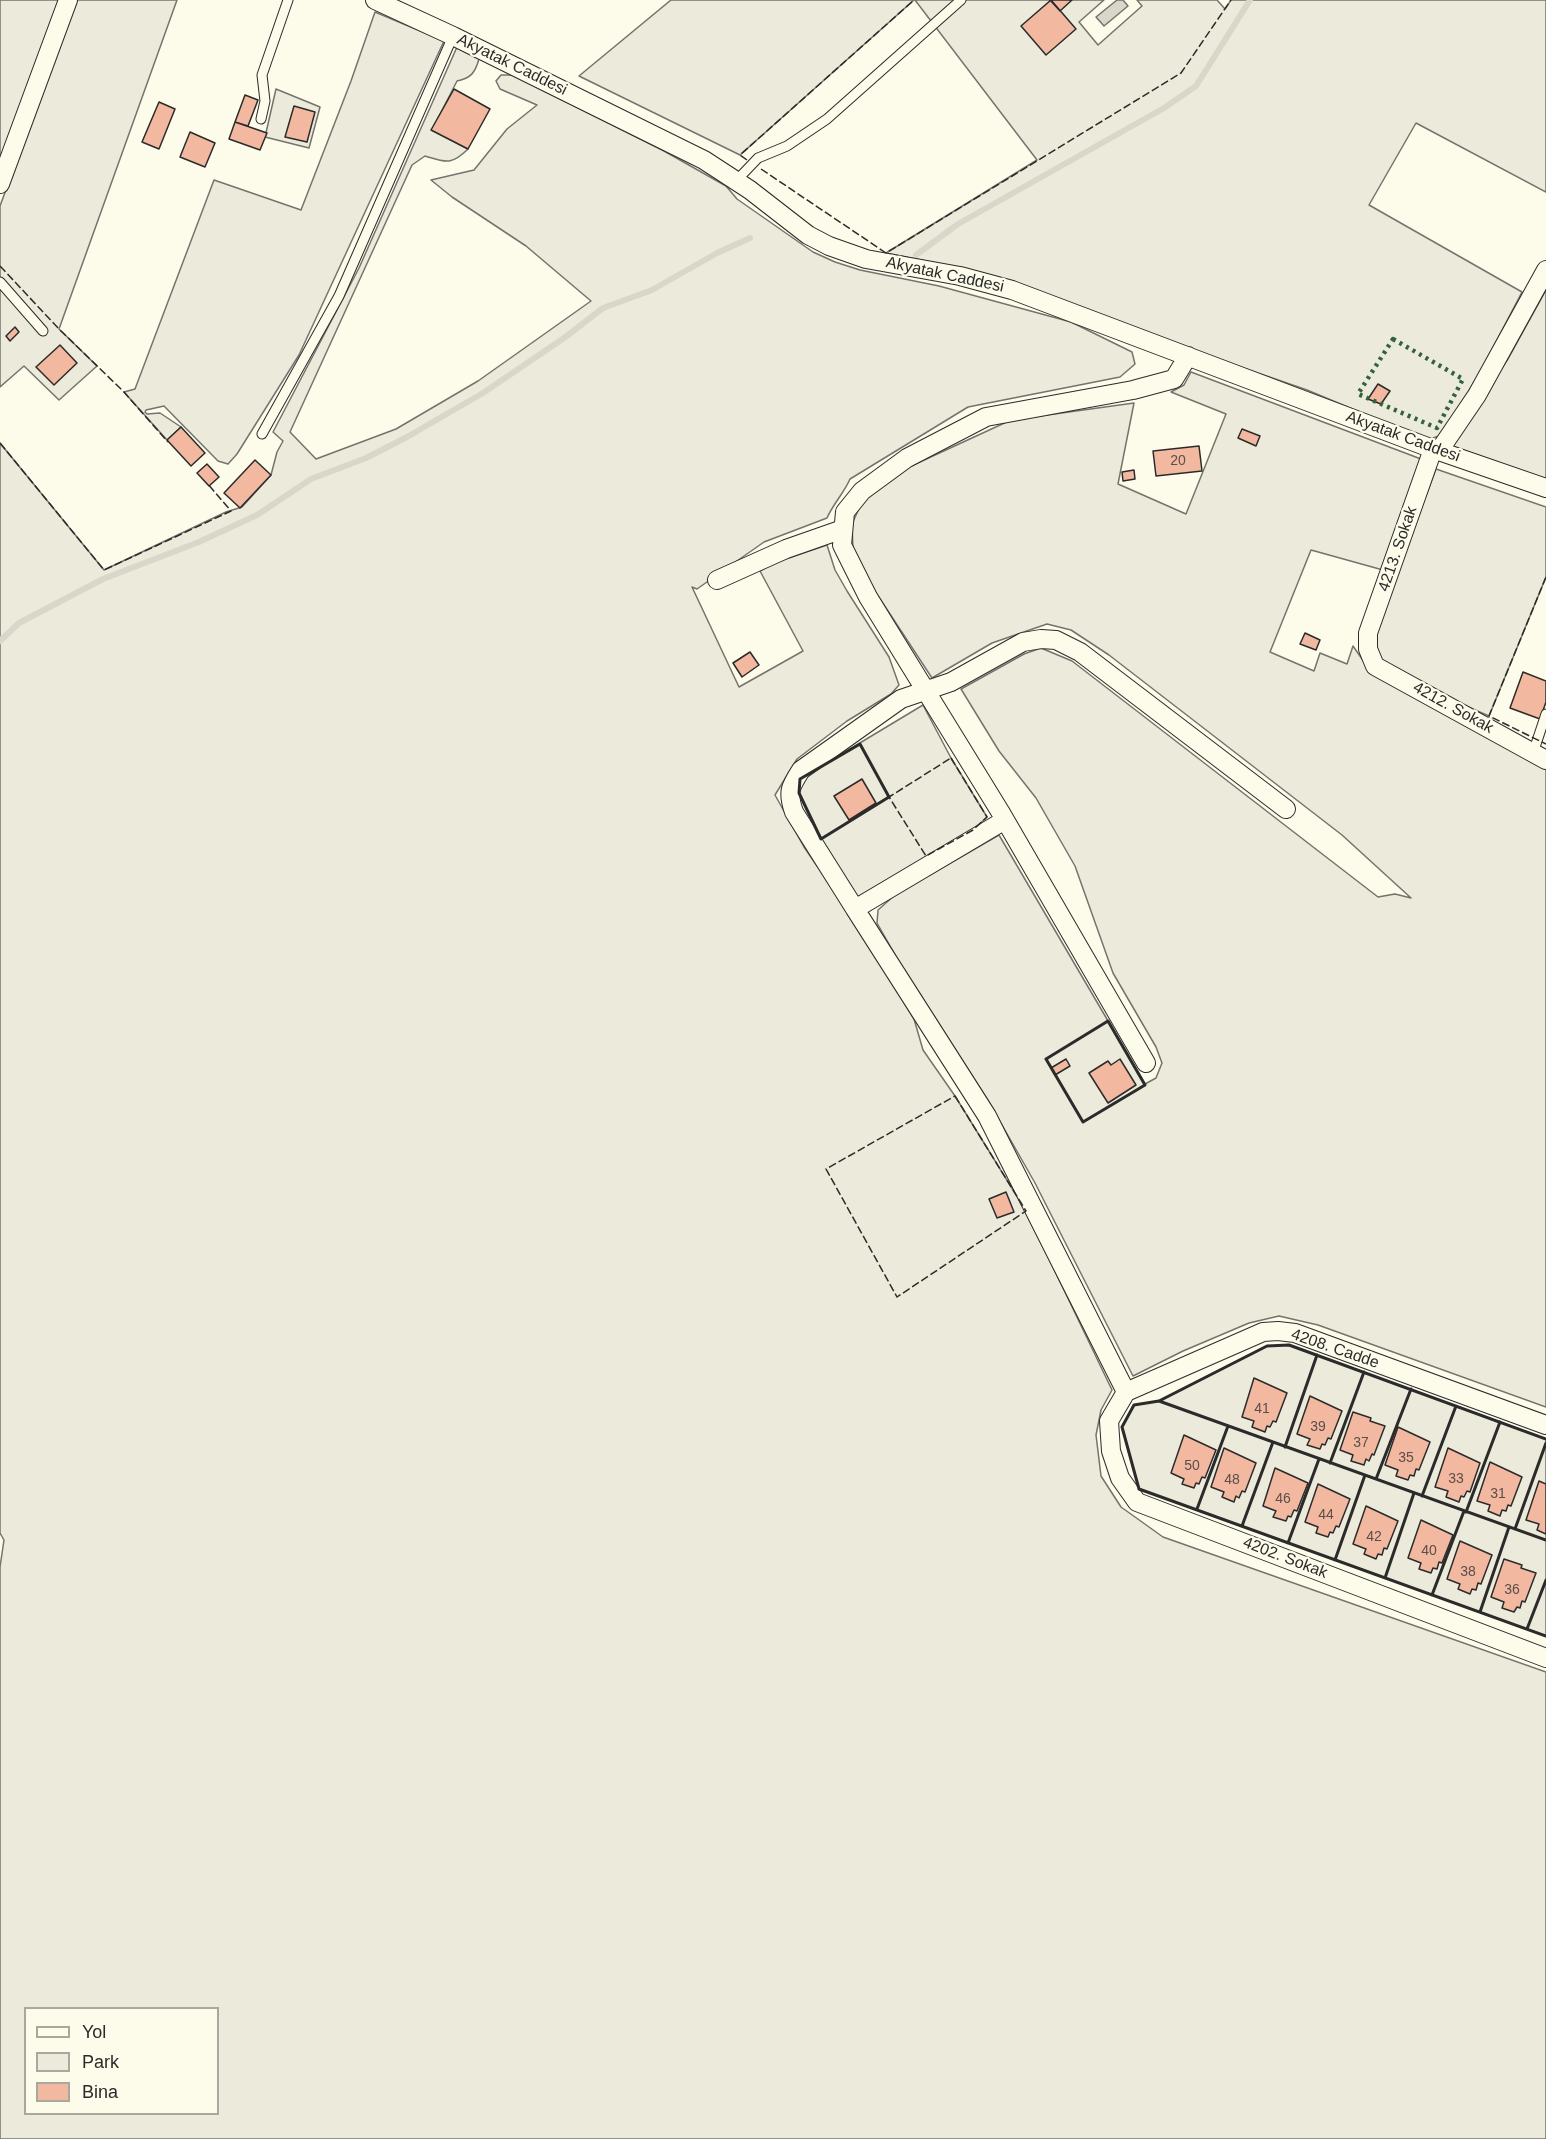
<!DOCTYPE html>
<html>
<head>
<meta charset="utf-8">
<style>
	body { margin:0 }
	#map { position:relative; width:1546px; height:2139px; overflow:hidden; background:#fdfbea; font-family:Helvetica,sans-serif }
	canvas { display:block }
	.legend { position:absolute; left:24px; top:2007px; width:195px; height:108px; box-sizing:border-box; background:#fdfbea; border:2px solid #a9a89e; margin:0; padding:8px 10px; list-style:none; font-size:18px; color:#2b2b2b }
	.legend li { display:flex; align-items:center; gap:12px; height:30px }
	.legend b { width:30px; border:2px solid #a9a89e }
</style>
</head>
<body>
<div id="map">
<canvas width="1546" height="2139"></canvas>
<ul class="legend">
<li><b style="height:8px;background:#fdfbea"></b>Yol</li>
<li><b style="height:16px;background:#ecebdb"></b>Park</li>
<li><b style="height:16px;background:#f2b8a0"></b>Bina</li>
</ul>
</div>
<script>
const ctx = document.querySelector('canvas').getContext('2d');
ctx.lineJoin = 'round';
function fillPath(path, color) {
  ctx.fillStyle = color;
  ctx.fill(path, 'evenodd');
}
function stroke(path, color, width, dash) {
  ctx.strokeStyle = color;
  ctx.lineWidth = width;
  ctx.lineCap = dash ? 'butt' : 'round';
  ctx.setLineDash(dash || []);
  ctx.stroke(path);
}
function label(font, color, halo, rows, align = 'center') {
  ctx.font = font + ' Helvetica,sans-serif';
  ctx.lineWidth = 4.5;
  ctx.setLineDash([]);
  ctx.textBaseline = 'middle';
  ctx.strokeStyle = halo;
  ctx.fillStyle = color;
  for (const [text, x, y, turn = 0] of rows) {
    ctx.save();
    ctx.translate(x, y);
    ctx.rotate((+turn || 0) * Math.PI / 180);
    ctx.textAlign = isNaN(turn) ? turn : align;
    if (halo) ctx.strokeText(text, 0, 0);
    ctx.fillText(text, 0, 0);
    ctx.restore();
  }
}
const green = new Path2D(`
	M0,0h63l-63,166z
	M77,0h100l-118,329 38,37 -38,34 -35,-34 -24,21v-181z
	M671,0h243l-174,155 -161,-79z
	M915,0h189l-25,22 19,23 44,-39 -5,-6h80l8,9 6,-9h315v192l-130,-69 -47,82 153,87 -44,84 -23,37 -16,23 -12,4 -120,-50 -361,-125 -60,-12 151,-93z
	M375,12l69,29 -145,314 -62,99 -9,10 -10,-3 -54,-55 -18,4 -1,2 2,2 13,-1 21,14 -14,13 -43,-48 11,-3 79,-209 87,30 50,-129z
	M457,47l17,6 5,6c-4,14 -8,19 -22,22l-25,49 36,19c-17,17 -23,13 -43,7l-13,9 -122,267 26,27 80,-30 82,-48 113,-80 -65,-55 -74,-49 -21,-17 43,-10 33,-41 30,-24 -37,-16 -4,-8 5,-6h12l151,76 62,35 11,13 76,53 22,10 25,8 79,16 132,36 61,30 3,12 -15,13 -152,30 -118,72c-6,14 -17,25 -23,39l-63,24 -67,47 -5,-2 47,100 64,-36 -43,-80 14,-8 53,-18 8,25 12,21 42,66 10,28 -8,9 -44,27 -50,38 -22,36 29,52 57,83 53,89 9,31 32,46 71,115 86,179 -11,20 -5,25 5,41 20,31 42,30 383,135v467h-1546v-572l4,-27 -4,-7v-1090l104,127 122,-58 16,-5 29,-32 6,-23 6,-11 -10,-9 86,-164zM26,2008h192v106h-192z
	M276,89l44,18 -11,41 -44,-11z
	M1546,290v189l-97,-34 59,-86z
	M1191,372l230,87 -38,111 -72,-20 -41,102 44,19 6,-18 27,11 6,-18 18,26 175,96v639l-228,-82 -39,-9 -30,7 -66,28 -50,25 -98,-193 -46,-81 -91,-142 -21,-37 1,-13 17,-15 104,-60 146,249 11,-6 6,-15 -6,-16 -43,-74 -38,-107 -39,-68 -37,-47 -38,-62 63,-35 17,-6 31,13 306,236 17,-3 16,4 -69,-63 -233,-180 -38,-25 -24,-6 -55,19 -60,35 -65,-99 -14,-29 -1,-26 10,-22 34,-29 115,-53 123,-17 -16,81 68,30 40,-100 -55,-22 13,-7z
	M1436,469l110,38v70l-57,139 -76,-33 -32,-20 -7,-29z
	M923,705l28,53 36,59 -14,13 -117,68 -35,-59 -22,-46 1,-14z
	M1289,1345l257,94v197l-407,-147 -17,-62 12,-22 25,-4 108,-55z`);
fillPath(green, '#ecebdb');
stroke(green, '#74746e', 1.5);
const water = new Path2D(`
	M1117,0h6l5,6 -24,20 -8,-9z`);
fillPath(water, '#d8d7c9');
stroke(water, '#74746e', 1.5);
stroke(new Path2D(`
	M916,255l42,-31 206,-116 32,-22 54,-86
	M0,641l19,-18 84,-44 96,-37 58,-27 54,-36 55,-21 41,-21 76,-44 81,-55 39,-30 49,-18 65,-37 33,-15`), '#d8d7c9', 6);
const building = new Path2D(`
	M1050,0h22l-12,11z
	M1051,0l25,29 -30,26 -25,-29z
	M454,89l36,20 -22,40 -37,-19z
	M245,95l13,5 -10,26 -13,-4z
	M159,102l16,7 -16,40 -17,-7z
	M294,106l21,6 -8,30 -22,-5z
	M235,122l32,11 -7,17 -31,-11z
	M190,132l25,11 -10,24 -25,-10z
	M15,327l4,5 -9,9 -4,-5z
	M60,345l17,18 -23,22 -18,-18z
	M1378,384l12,7 -9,13 -13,-5z
	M181,427l24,26 -14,13 -24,-26z
	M1242,429l18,7 -4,10 -18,-8z
	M1199,446l3,25 -46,5 -3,-25z
	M255,460l16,15 -31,33 -16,-15z
	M207,464l12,13 -10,9 -12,-13z
	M1134,470l1,9 -12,2 -1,-9z
	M1305,633l15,7 -4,10 -16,-6z
	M750,652l9,13 -17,12 -9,-14z
	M1523,672l23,9v21l-6,17 -30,-11z
	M862,779l14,24 -27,17 -15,-24z
	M1066,1059l4,7 -15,9 -4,-7z
	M1120,1059l16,26 -28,18 -19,-30 19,-12 3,4z
	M1006,1192l8,20 -17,6 -8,-19z
	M1254,1378l33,15 -11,29 -3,-1 -3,6 -3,-1 -2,6 -13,-5 2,-6 -12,-4z
	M1310,1396l32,15 -11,28 -3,-1 -3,7 -3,-1 -2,5 -13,-4 3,-6 -13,-5z
	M1353,1412l18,6 -1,3 15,5 -11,29 -2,-1 -3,7 -3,-2 -2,6 -13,-4 2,-6 -13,-5z
	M1398,1427l32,15 -11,28 -3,-1 -2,7 -4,-1 -2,5 -12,-4 2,-6 -13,-5z
	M1184,1435l32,15 -11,28 -3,-1 -3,7 -3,-1 -2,5 -12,-4 2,-5 -13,-6z
	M1224,1448l32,15 -11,29 -3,-1 -3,7 -3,-2 -2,6 -12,-5 2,-5 -13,-5z
	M1448,1448l32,15 -10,29 -3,-1 -3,6 -3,-1 -2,6 -13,-5 2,-6 -13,-4z
	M1490,1462l32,15 -11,29 -3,-1 -2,6 -4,-1 -2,6 -12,-5 2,-6 -13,-4z
	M1275,1468l33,15 -11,28 -3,-1 -3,7 -3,-1 -2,5 -13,-4 3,-6 -13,-5z
	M1539,1481l7,3v50l-9,-4 2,-6 -13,-4z
	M1318,1484l32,15 -11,28 -3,-1 -3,7 -3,-1 -2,5 -12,-4 2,-6 -13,-5z
	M1366,1506l32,15 -11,28 -3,-1 -2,7 -4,-1 -2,5 -12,-5 2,-5 -13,-5z
	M1421,1520l32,15 -11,28 -3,-1 -2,7 -4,-1 -2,5 -12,-4 2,-6 -13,-5z
	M1460,1541l32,14 -11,29 -3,-1 -2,7 -4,-1 -2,5 -12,-5 2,-5 -13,-5z
	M1504,1559l18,6 -1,3 15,5 -11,29 -3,-1 -2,7 -3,-1 -3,5 -12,-4 2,-6 -13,-5z`);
fillPath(building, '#f2b8a0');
stroke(building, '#2b2b2b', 1.5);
const lane = new Path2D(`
	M261,119l4,-18 -3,-26 26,-75
	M736,181l22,-23 29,-12 40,-27 134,-119
	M0,282l43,49
	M262,434l77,-138 114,-260
	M1533,753l13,-39`);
const street = new Path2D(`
	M375,0l78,36 251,124 46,30 58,45 21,11 37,13 94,17 52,14 421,159 113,39
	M0,184l68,-184
	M1433,449l-65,184v16l7,17 171,94
	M1439,451l38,-56 69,-125
	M717,580l69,-31 57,-20
	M1005,820l-150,89 -61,-97c-7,-20 -4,-25 7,-42l100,-71 50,-17 72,-40 18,-3 15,1 24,12 206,157
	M855,909l132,207 139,276
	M1146,1063l-145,-250 -133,-216 -26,-52 3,-33 17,-21 45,-33 79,-41 147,-27 41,-11 14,-23
	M1126,1392l-17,29 2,30 9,27 17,24 409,156
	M1126,1392l137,-60 15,-1 17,2 251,92`);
stroke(lane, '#2b2b2b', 11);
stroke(street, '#2b2b2b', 20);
stroke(lane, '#fdfbea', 9);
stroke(street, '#fdfbea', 18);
stroke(new Path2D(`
	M1393,339l70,40 -26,49 -79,-34z`), '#34623c', 4.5, [3, 4.5]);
stroke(new Path2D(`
	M747,160l-7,-5 174,-155
	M761,169l125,84 295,-180 50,-73
	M0,266l59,63 65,63 44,50
	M0,443l104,127 127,-59 -24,-28
	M1546,577l-57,139 57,28
	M951,758l36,59 -14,13 -47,26 -37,-59z
	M955,1096l71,115 -129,86 -71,-128z`), '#2b2b2b', 1.5, [8, 3]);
stroke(new Path2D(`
	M860,744l29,53 -68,42 -22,-46 1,-14z
	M1108,1021l37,64 -62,37 -37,-63z
	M1159,1401l387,139
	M1546,1439l-257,-94 -22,1 -108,55 -25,4 -12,22 17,62 407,147
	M1285,1447l32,-92
	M1330,1463l34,-91
	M1376,1479l35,-90
	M1422,1496l34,-90
	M1197,1509l31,-83
	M1466,1512l34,-90
	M1242,1526l31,-84
	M1515,1529l31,-86
	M1288,1543l31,-84
	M1335,1560l30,-85
	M1385,1578l29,-85
	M1432,1595l32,-84
	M1480,1612l29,-85
	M1527,1629l19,-49`), '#2b2b2b', 3);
label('14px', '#5d4e48', null, [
	["20",1178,461],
	["41",1262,1409],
	["39",1318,1427],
	["37",1361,1443],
	["35",1406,1458],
	["50",1192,1466],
	["33",1456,1479],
	["48",1232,1480],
	["31",1498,1494],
	["46",1283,1499],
	["44",1326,1515],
	["42",1374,1537],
	["40",1429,1551],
	["38",1468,1572],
	["36",1512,1590]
]);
label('16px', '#2b2b2b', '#fdfbea', [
	["Akyatak Caddesi",512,65,26],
	["Akyatak Caddesi",945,275,12],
	["Akyatak Caddesi",1403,437,20],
	["4213. Sokak",1398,549,-71],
	["4212. Sokak",1453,708,29],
	["4208. Cadde",1335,1349,19],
	["4202. Sokak",1285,1558,21]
]);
</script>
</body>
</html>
